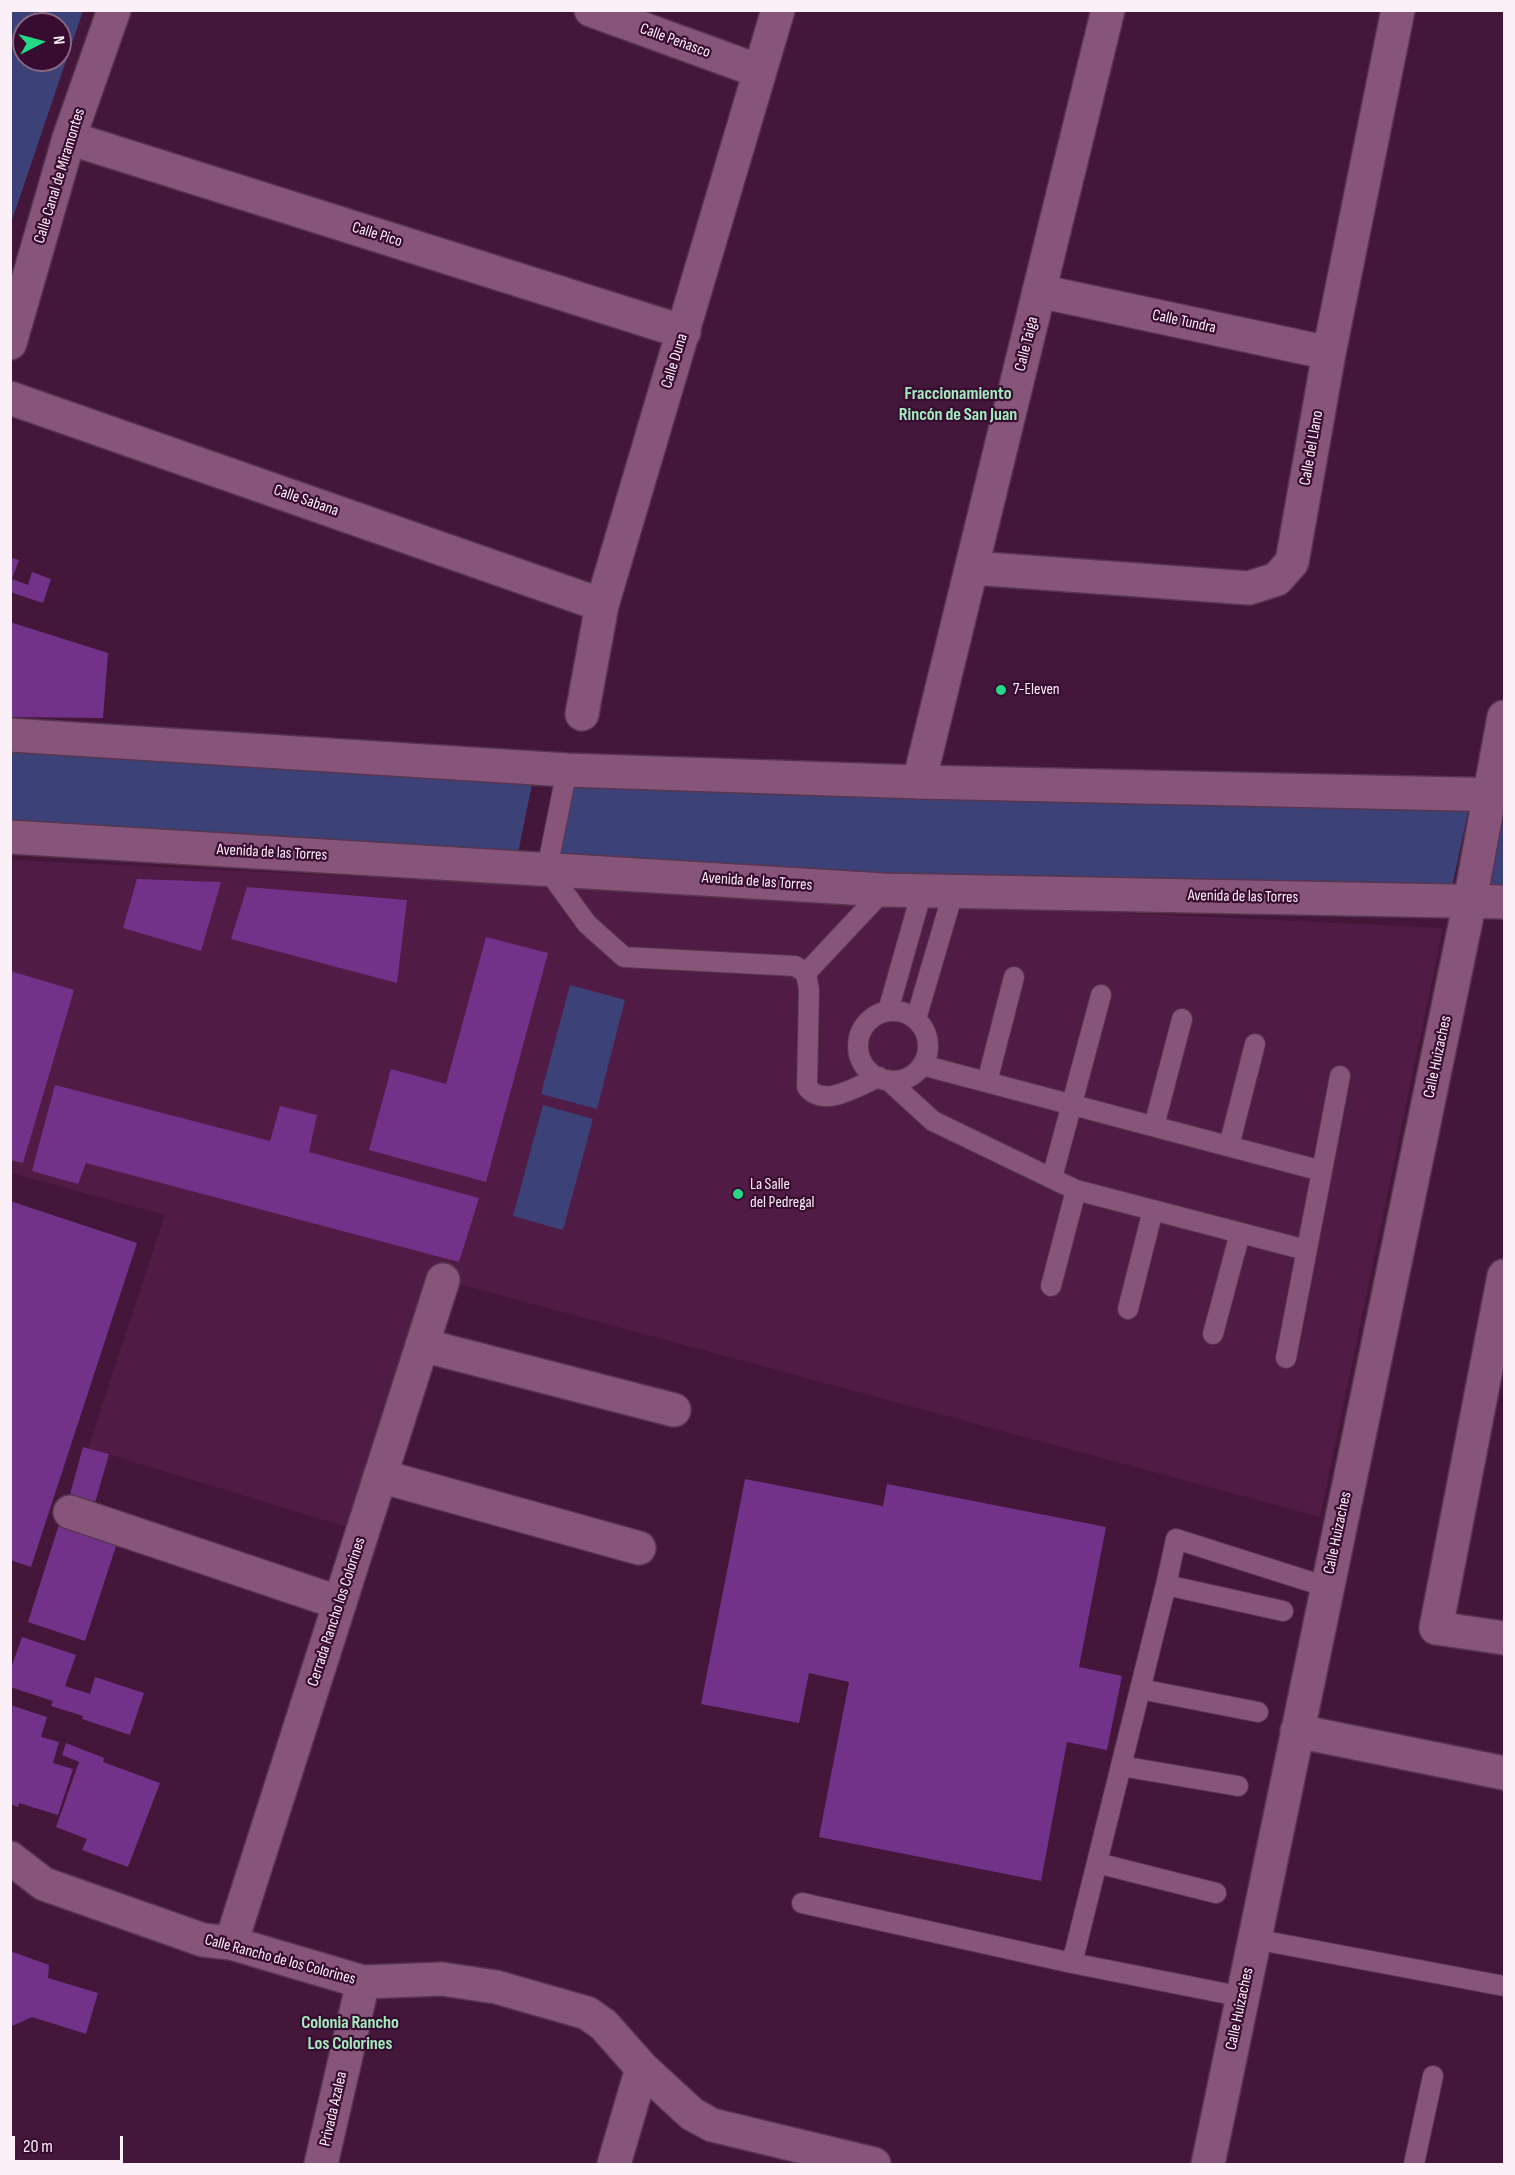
<!DOCTYPE html>
<html>
<head>
<meta charset="utf-8">
<style>
	body { margin:0 }
	#map { position:relative; width:1515px; height:2175px; overflow:hidden; background:#43163a; font-family:"Sofia Sans Condensed",sans-serif }
	canvas { display:block }
	.frame { position:absolute; inset:0; border:12px solid #fbeff8; pointer-events:none }
	.north { position:absolute; left:12px; top:12px; width:60px; height:60px; box-sizing:border-box; background:#380b30; border:2px solid #866680; border-radius:50%; rotate:84deg; font-size:16px; font-weight:700; line-height:24px; text-align:center; color:#fbeff8 }
	.north::after { content:''; display:block; margin:auto; width:21px; height:27px; background:#24d886; clip-path:polygon(50% 0,100% 100%,50% 72%,0 100%) }
	.scale { position:absolute; left:12px; top:2136px; width:111px; height:27px; box-sizing:border-box; border:3px solid #fbeff8; border-top:0; padding-left:8px; font-size:18px; line-height:21px; white-space:nowrap; color:#fbeff8; -webkit-text-stroke:4px #380b30; paint-order:stroke }
</style>
</head>
<body>
<div id="map">
<canvas width="1515" height="2175"></canvas>
<div class="frame"></div>
<div class="north">N</div>
<div class="scale">20 m</div>
</div>
<script>
const ctx = document.querySelector('canvas').getContext('2d');
ctx.lineJoin = 'round';
function fillPath(path, color) {
  ctx.fillStyle = color;
  ctx.fill(path, 'evenodd');
}
function stroke(path, color, width, dash) {
  ctx.strokeStyle = color;
  ctx.lineWidth = width;
  ctx.lineCap = dash ? 'butt' : 'round';
  ctx.setLineDash(dash || []);
  ctx.stroke(path);
}
function label(font, color, halo, rows, align = 'center') {
  ctx.font = font + ' "Sofia Sans Condensed",sans-serif';
  ctx.lineWidth = 4.5;
  ctx.setLineDash([]);
  ctx.textBaseline = 'middle';
  ctx.strokeStyle = halo;
  ctx.fillStyle = color;
  for (const [text, x, y, turn = 0] of rows) {
    ctx.save();
    ctx.translate(x, y);
    ctx.rotate((+turn || 0) * Math.PI / 180);
    ctx.textAlign = isNaN(turn) ? turn : align;
    if (halo) ctx.strokeText(text, 0, 0);
    ctx.fillText(text, 0, 0);
    ctx.restore();
  }
}
fillPath(new Path2D(`
	M10,860l1433,68 -123,589 -876,-237 -81,252 -275,-84 77,-233 -154,-42z`), '#501c45');
fillPath(new Path2D(`
	M11,10l72,1 -72,212 -1,-212zM24,24h36v36h-36z
	M10,750l523,29 -17,84 -505,-36z
	M566,780l447,12 455,20 -17,80 -453,-8 -443,-24z
	M1504,799v101l-22,-1z
	M570,985l55,15 -28,109 -56,-15z
	M543,1105l50,14 -30,111 -50,-14z`), '#3c4278');
fillPath(new Path2D(`
	M10,557l9,3 -7,19 16,6 4,-13 19,7 -8,24 -33,-11z
	M10,622l98,31 -5,65 -93,-1z
	M137,879l84,3 -20,69 -78,-23z
	M247,887l160,13 -10,83 -166,-44z
	M486,937l62,16 -62,229 -117,-32 22,-81 55,15z
	M10,971l64,19 -51,173 -13,-3z
	M55,1085l215,56 10,-35 37,9 -8,37 170,46 -20,64 -373,-99 -8,21 -46,-13z
	M10,1201l127,42 -106,324 -21,-7z
	M83,1447l26,7 -16,56 -25,-8z
	M745,1479l138,27 4,-22 219,43 -27,140 43,9 -15,74 -40,-8 -26,139 -222,-44 30,-155 -40,-9 -10,50 -98,-19z
	M61,1518l58,19 -34,104 -57,-19z
	M22,1637l54,18 -11,31 25,8 5,-17 49,16 -14,42 -48,-16 1,-3 -32,-10 2,-5 -43,-14v-16z
	M10,1705l37,12 -6,20 18,5 -6,21 20,6 -15,46 -39,-12 -1,4 -8,-3z
	M66,1743l38,15 -1,4 57,21 -32,84 -46,-17 5,-11 -31,-12 23,-65 -17,-7z
	M10,1951l39,14 -1,13 50,15 -12,41 -54,-17 -22,10z`), '#733289');
const service = new Path2D(`
	M567,770l-20,99 40,55 37,33 171,9 11,7 3,17 -2,97c17,22 50,-1 72,-10
	M806,973l78,-83
	M888,1011l34,-120
	M858 1046a35 35 0 1 1 70 0a35 35 0 1 1-70 0Z
	M916,1019l37,-126
	M922,1065l400,106 -36,187
	M888,1080l45,41 143,69 230,60
	M987,1082l27,-105
	M1154,1126l28,-107
	M1229,1146l26,-102
	M1322,1171l18,-95
	M1052,1178l49,-183
	M1051,1286l25,-96
	M1128,1309l25,-99
	M1213,1334l27,-101
	M1166,1585l10,-46 151,48
	M1140,1689l118,23
	M1121,1766l117,20
	M1097,1863l119,30
	M802,1903l270,60
	M1254,1939l250,47
	M1243,1997l-171,-34 94,-378 117,26
	M1414,2164l19,-88`);
const minor = new Path2D(`
	M591,10l168,61
	M69,138l615,194
	M1039,291l290,62
	M10,343l59,-205 45,-128
	M10,398l592,207
	M972,568l277,20 28,-9 15,-17 37,-209 69,-343
	M582,714l20,-109 176,-595
	M919,782l189,-772
	M1504,1276l-68,352 68,10
	M422,1345l252,65
	M380,1476l259,72
	M70,1512l270,91
	M1297,1731l207,42
	M10,1858l34,26 159,56 28,3 132,39 79,-3 54,8 91,26 17,12 38,43 50,46 20,11 162,39
	M231,1943l212,-663
	M321,2164l42,-182
	M614,2164l28,-96
	M1208,2164l262,-1263 34,-184`);
const tertiary = new Path2D(`
	M10,735l557,35 352,12 585,13
	M10,837l874,53 620,12`);
stroke(service, '#563550', 22);
stroke(minor, '#563550', 36);
stroke(tertiary, '#563550', 36);
stroke(service, '#87547a', 20);
stroke(minor, '#87547a', 33);
stroke(tertiary, '#87547a', 33);
for (const [x, y, r, color] of [
	[1001,690,6,"#24d886"],
	[738,1194,6,"#24d886"]
]) {
  const dot = new Path2D();
  dot.arc(x, y, r, 0, 2 * Math.PI);
  ctx.fillStyle = color;
  ctx.fill(dot);
  stroke(dot, '#380b30', 2);
}
label('16px', '#fbeff8', '#380b30', [
	["Calle Peñasco",675,41,20],
	["Calle Canal de Miramontes",60,176,-73],
	["Calle Pico",377,235,17],
	["Calle Tundra",1184,322,12],
	["Calle Taiga",1027,344,-76],
	["Calle Duna",675,361,-73],
	["Calle del Llano",1312,448,-80],
	["Calle Sabana",306,501,19],
	["Avenida de las Torres",272,853,3],
	["Avenida de las Torres",757,882,4],
	["Avenida de las Torres",1243,897,1],
	["Calle Huizaches",1438,1057,-78],
	["Calle Huizaches",1338,1533,-78],
	["Cerrada Rancho los Colorines",337,1612,-72],
	["Calle Rancho de los Colorines",280,1960,15],
	["Calle Huizaches",1240,2009,-78],
	["Privada Azalea",334,2109,-77]
]);
label('16px', '#fbeff8', '#380b30', [
	["7-Eleven",1013,690],
	["La Salle",750,1185],
	["del Pedregal",750,1203]
], 'left');
label('bold 18px', '#a1edbe', '#380b30', [
	["Fraccionamiento",958,394],
	["Rincón de San Juan",958,415],
	["Colonia Rancho",350,2023],
	["Los Colorines",350,2044]
]);
</script>
</body>
</html>
